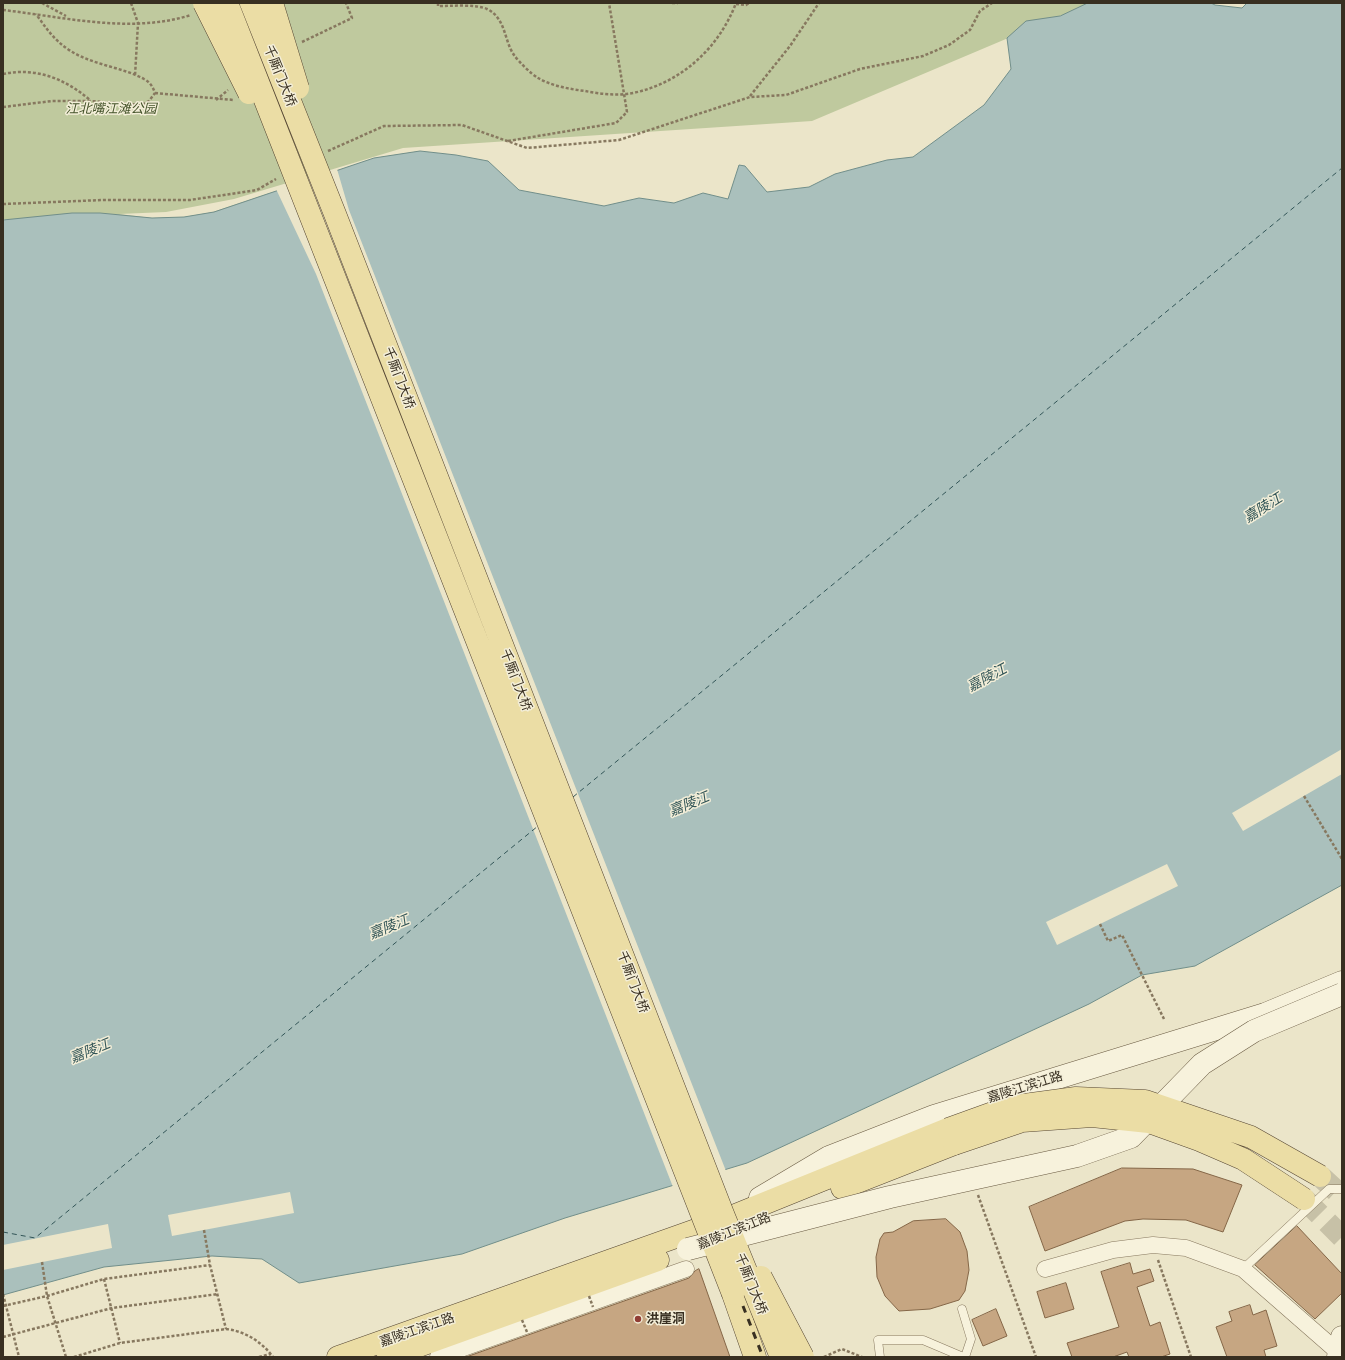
<!DOCTYPE html>
<html>
<head>
<meta charset="utf-8">
<style>
	body { margin:0 }
	#map { position:relative; width:1345px; height:1360px; overflow:hidden; background:#ebe5c9; font-family:"Playfair Display",serif }
	canvas { display:block }
	.frame { position:absolute; inset:0; border:4px solid #382f21; pointer-events:none }
</style>
</head>
<body>
<div id="map">
<canvas width="1345" height="1360"></canvas>
<div class="frame"></div>
</div>
<script>
const ctx = document.querySelector('canvas').getContext('2d');
ctx.lineJoin = 'round';
function fillPath(path, color) {
  ctx.fillStyle = color;
  ctx.fill(path, 'evenodd');
}
function stroke(path, color, width, dash) {
  ctx.strokeStyle = color;
  ctx.lineWidth = width;
  ctx.lineCap = dash ? 'butt' : 'round';
  ctx.setLineDash(dash || []);
  ctx.stroke(path);
}
function label(font, color, halo, rows, align = 'center') {
  ctx.font = font + ' "Playfair Display","Noto Sans SC",serif';
  ctx.lineWidth = 3;
  ctx.setLineDash([]);
  ctx.textBaseline = 'middle';
  ctx.strokeStyle = halo;
  ctx.fillStyle = color;
  for (const [text, x, y, turn = 0] of rows) {
    ctx.save();
    ctx.translate(x, y);
    ctx.rotate((+turn || 0) * Math.PI / 180);
    ctx.textAlign = isNaN(turn) ? turn : align;
    if (halo) ctx.strokeText(text, 0, 0);
    ctx.fillText(text, 0, 0);
    ctx.restore();
  }
}
fillPath(new Path2D(`
	M3,3h1088l-279,118 -409,27 -169,51 -68,13 -47,2 33,4 32,-1 29,-5 161,-54 46,-7 42,104 -459,-35 5,-1h-5z`), '#bfc99e');
const water = new Path2D(`
	M1088,3h123l4,2 27,3 5,-5h95v882l-147,81 -53,9 -53,29 -342,159 -182,55 -103,36 -163,29 -37,-24 -50,-3 -108,11 -101,28v-1075l69,-7h28l52,5 32,-1 30,-5 160,-54 46,-7 36,4 32,6 31,29 85,16 35,-8 35,5 29,-10 25,6 11,-34 6,1 22,26 42,-5 26,-13 52,-14 26,-3 71,-52 27,-36 -4,-31 19,-17 34,-5z`);
fillPath(water, '#aac0bc');
stroke(water, '#718e8a', 1);
fillPath(new Path2D(`
	M337,169l12,41 377,961 -53,16 -357,-913 -40,-85z
	M1342,749v25l-99,57 -11,-18z
	M1167,864l11,22 -121,59 -11,-23z
	M290,1192l4,21 -122,23 -4,-21z
	M108,1224l4,24 -109,22v-25z`), '#ebe5c9');
stroke(new Path2D(`
	M573,797l769,-629
	M3,1232l32,6 503,-412`), '#325557', 1, [5, 4]);
const building = new Path2D(`
	M1122,1168l71,1 49,16 -19,47 -37,-12 -43,-1 -18,2 -80,30 -16,-44z
	M946,1219l14,13 7,19 2,19 -4,21 -6,9 -29,9 -31,2 -14,-15 -8,-19 -1,-20 4,-18 4,-6 9,-1 20,-11z
	M1297,1226l45,48v19l-27,26 -60,-54z
	M1130,1263l3,11 17,-5 4,12 -17,6 13,39 10,-4 10,32 -9,3h-32l-2,-5 -14,5h-41l-5,-14 52,-16 -18,-55z
	M699,1269l31,88h-264l223,-79 6,-7z
	M1066,1283l8,26 -29,9 -8,-26z
	M1250,1305l3,10 13,-5 11,36 -13,4 2,7h-39l-11,-30 16,-6 -3,-9z
	M996,1309l11,27 -24,10 -11,-26z`);
fillPath(building, '#c6a682');
stroke(building, '#846647', 1);
stroke(new Path2D(`
	M1320,1176l22,20
	M1304,1199l38,38`), '#c7c1a7', 22, [22, 11]);
const lane = new Path2D(`
	M1243,1269l86,-80h13
	M962,1309l9,30 -6,18
	M880,1357l-2,-17h45l40,17`);
const street = new Path2D(`
	M1045,1269l68,-19 40,-5 33,3 57,21 95,83
	M438,1357l248,-88`);
const secondary = new Path2D(`
	M760,1198l69,-41 105,-41 331,-102 77,-32
	M1338,1357l4,-20`);
const primary = new Path2D(`
	M842,1188l112,-44
	M733,1294l22,63
	M338,1357l383,-136 227,-92
	M388,1357l270,-97`);
stroke(lane, '#87785f', 9);
stroke(street, '#87785f', 17);
stroke(secondary, '#695a42', 23);
stroke(primary, '#554633', 23);
stroke(new Path2D(`
	M42,3l24,13
	M131,3l7,20 -3,53
	M438,3v3c13,0 38,-2 49,3 19,9 17,32 27,46 5,7 17,19 24,23 14,8 31,11 47,13 15,3 32,5 48,2 48,-10 86,-45 103,-90
	M672,3h6
	M736,4l10,1 3,-2
	M3,10c61,7 128,24 188,5
	M302,42l50,-24 -6,-15
	M3,74c34,-7 62,5 87,26
	M155,93l79,7
	M750,96l40,-50 29,-43
	M216,100l12,-10
	M3,107l49,-6h39l50,4 8,-4 6,-8c-2,-6 -5,-11 -11,-14 -22,-12 -52,-14 -75,-29 -15,-10 -23,-22 -33,-36
	M508,141l108,-18 11,-11 -18,-109
	M328,151l56,-25 78,-1 65,23 92,-8 131,-43 36,-2 74,-26 63,-13 26,-11 21,-15 10,-19 12,-8
	M3,204l100,-4h87l67,-10 19,-11
	M1304,796l38,63
	M1100,924l8,17 14,-6 42,84
	M978,1195l58,162
	M204,1230l6,35 16,64
	M1158,1260l33,97
	M42,1262l5,34 19,61
	M104,1279l16,64
	M3,1294l16,63
	M3,1306l44,-10 57,-17 106,-14
	M3,1337l109,-29 106,-14
	M74,1357l46,-14 106,-14c19,2 36,13 47,28
	M259,1357l12,-3
	M824,1357l18,-8 20,8`), '#87785f', 2.5, [3, 2]);
stroke(lane, '#f7f2dc', 8);
stroke(street, '#f7f2dc', 16);
stroke(secondary, '#f7f2dc', 22);
stroke(primary, '#ebdda5', 22);
stroke(new Path2D(`
	M231,3l532,1354
	M242,3l530,1350`), '#382f21', 3, [7, 7]);
const secondaryBridge = new Path2D(`
	M688,1249l202,-52 187,-41 54,-19 71,-73 52,-33 88,-37`);
const primaryBridge = new Path2D(`
	M204,3l45,90
	M227,3l506,1291
	M251,3l84,211 388,1000 58,143
	M272,3l26,85
	M948,1129l61,-22 67,-9 69,3 106,36 69,39
	M954,1144l68,-23 70,-5 57,6 50,18 44,19 61,40
	M761,1277l42,80`);
stroke(secondaryBridge, '#695a42', 23, []);
stroke(primaryBridge, '#554633', 23, []);
stroke(new Path2D(`
	M589,1296l4,11
	M522,1320l5,12`), '#87785f', 2.5, [3, 2]);
stroke(secondaryBridge, '#f7f2dc', 22);
stroke(primaryBridge, '#ebdda5', 22);
for (const [x, y, r, color] of [
	[638,1319,4,"#913d34"]
]) {
  const dot = new Path2D();
  dot.arc(x, y, r, 0, 2 * Math.PI);
  ctx.fillStyle = color;
  ctx.fill(dot);
  stroke(dot, '#f3eed8', 1.5);
}
label('13px', '#382f21', '#f3eed8', [
	["千厮门大桥",280,76,68],
	["千厮门大桥",399,378,69],
	["千厮门大桥",516,680,69],
	["千厮门大桥",633,982,69],
	["嘉陵江滨江路",1025,1087,-17],
	["嘉陵江滨江路",734,1231,-22],
	["千厮门大桥",751,1284,68],
	["嘉陵江滨江路",417,1330,-19]
]);
label('italic 13px', '#44532a', '#f3eed8', [
	["江北嘴江滩公园",111,109]
]);
label('bold 13px', '#382f21', '#f3eed8', [
	["洪崖洞",646,1319]
], 'left');
label('italic 14px', '#325557', '#f3eed8', [
	["嘉陵江",1263,508,-32],
	["嘉陵江",987,678,-28],
	["嘉陵江",689,804,-22],
	["嘉陵江",389,927,-22],
	["嘉陵江",90,1051,-22]
]);
</script>
</body>
</html>
